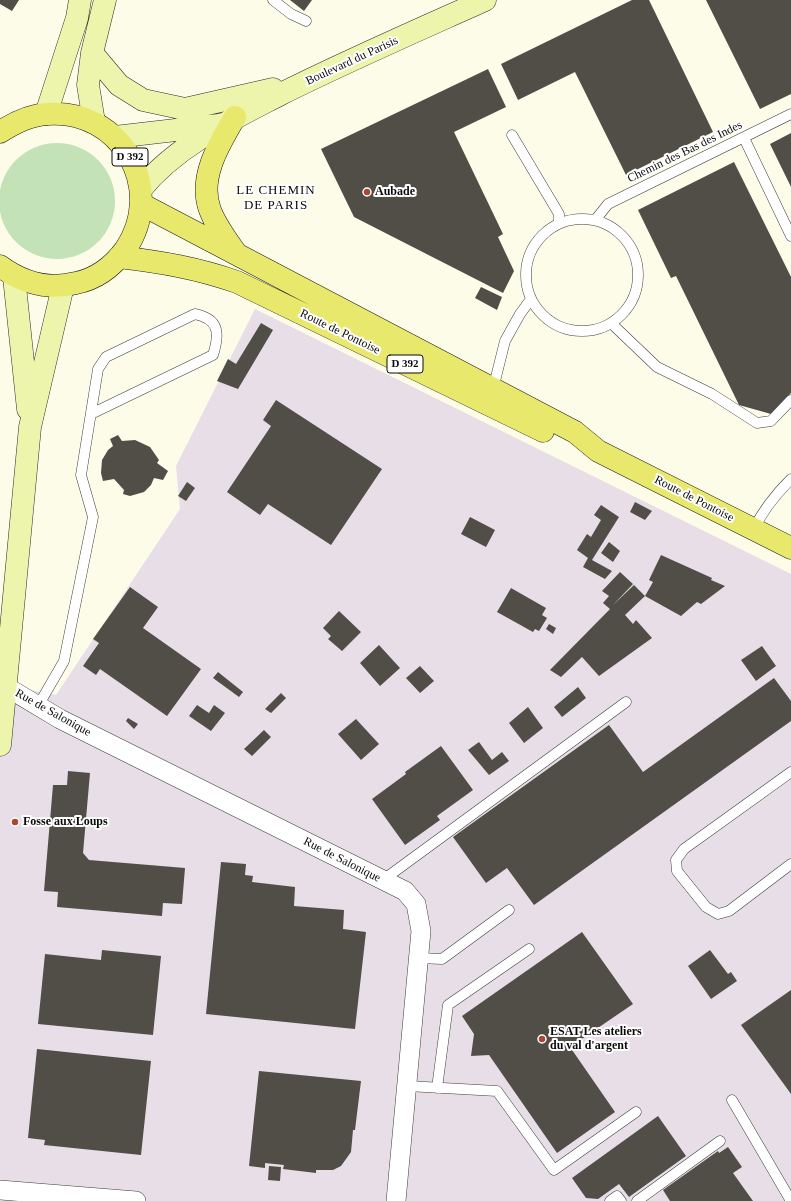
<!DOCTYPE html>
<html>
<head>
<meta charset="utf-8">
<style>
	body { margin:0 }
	canvas { display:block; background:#fcfce9 }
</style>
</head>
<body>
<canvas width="791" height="1201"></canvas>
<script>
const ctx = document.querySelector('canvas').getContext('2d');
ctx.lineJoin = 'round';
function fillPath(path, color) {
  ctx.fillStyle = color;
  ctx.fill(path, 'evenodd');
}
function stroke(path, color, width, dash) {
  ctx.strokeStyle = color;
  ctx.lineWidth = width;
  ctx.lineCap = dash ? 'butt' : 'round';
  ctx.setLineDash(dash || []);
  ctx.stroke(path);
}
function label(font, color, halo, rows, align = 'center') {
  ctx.font = font + ' Georgia,serif';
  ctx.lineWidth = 4;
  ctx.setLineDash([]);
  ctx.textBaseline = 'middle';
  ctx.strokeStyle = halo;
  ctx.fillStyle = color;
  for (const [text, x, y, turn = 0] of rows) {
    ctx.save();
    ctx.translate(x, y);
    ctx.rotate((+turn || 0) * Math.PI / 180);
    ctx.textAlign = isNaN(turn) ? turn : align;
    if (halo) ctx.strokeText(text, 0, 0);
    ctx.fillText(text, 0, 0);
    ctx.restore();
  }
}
fillPath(new Path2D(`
	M255,309l536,265v627h-791v-517l56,11 124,-186 -4,-43z`), '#e8dee7');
fillPath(new Path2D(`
	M-1 201a58 58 0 1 1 116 0a58 58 0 1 1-116 0Z`), '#c3e2b7');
fillPath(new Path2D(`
	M0,0h19l-7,11 -12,-7z
	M290,0h22l-8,11z
	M632,0h17l64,132 -87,43 -51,-103 -57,28 -17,-36z
	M706,0h85v94l-31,15z
	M488,69l18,38 -52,25 49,102 -5,3 16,34 -11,22 -149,-76 -33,-68z
	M791,133v54l-21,-43z
	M734,162l57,115v116l-20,21 -32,-9 -63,-129 -5,2 -33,-68z
	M481,287l21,10 -5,13 -22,-12z
	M261,323l12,7 -35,59 -21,-8 11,-22 8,5z
	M276,400l106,69 -51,76 -63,-41 -8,11 -33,-23 44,-66 -8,-6z
	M118,435l4,6 13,-1 15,7 9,13 -2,3 11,8 -5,9 -9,-2 -3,7 -7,7 -14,4 -7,-2 1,-4 -10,-11 -11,2 -2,-8 1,-13 6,-10 5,-4 -3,-7z
	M187,482l8,6 -9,13 -8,-5z
	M635,502l17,9 -7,9 -15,-8z
	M601,505l18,12 -27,43 20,11 -7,8 -22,-12 5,-9 -11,-8 10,-16 4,3 10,-17 -7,-5z
	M470,517l25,13 -9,17 -25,-13z
	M609,542l11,9 -7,11 -12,-9z
	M661,555l51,23 -1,2 14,6 -24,18 -4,-2 -16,14 -36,-20 8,-14 -4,-2z
	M620,572l13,12 -20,21 21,-20 11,11 -20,19 8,9 3,-4 16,18 -53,38 -17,-19 -21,20 -11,-7 60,-61 -7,-6 6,-7 -7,-5z
	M130,587l28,20 -15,21 58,41 -34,47 -67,-47 -4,6 -13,-9 16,-23 -6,-4z
	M511,588l35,20 -4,7 5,3 -8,13 -4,-2 -2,3 -36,-20z
	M339,611l22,21 -19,19 -14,-12 3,-3 -8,-8z
	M549,624l7,4 -3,6 -7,-5z
	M379,645l21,23 -20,18 -20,-23z
	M762,646l14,20 -20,15 -15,-21z
	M420,666l14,15 -14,12 -14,-15z
	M218,672l25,20 -4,5 -26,-19z
	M774,678l17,23v20l-257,184 -27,-37 -21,15 -33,-46 156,-112 34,47z
	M578,687l8,11 -24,19 -8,-10z
	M281,693l5,5 -15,15 -6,-4z
	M197,705l12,8 5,-8 11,8 -14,18 -22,-15z
	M528,707l15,21 -19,15 -15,-20z
	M128,718l10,6 -4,5 -8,-8z
	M356,719l23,25 -18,16 -23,-26z
	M264,730l7,7 -19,19 -8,-7z
	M479,742l13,18 10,-8 7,9 -20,14 -21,-25z
	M441,746l32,44 -36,26 3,4 -35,25 -33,-46 34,-25 -1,-2z
	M68,771l22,2 -7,80 6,7 96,8 -3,36 -19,-1 -1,13 -105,-9 1,-15 -14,-1 9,-106h14z
	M221,862l25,2 -1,11 8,1 -1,6 43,5 -1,19 50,4 -1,19 23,3 -11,97 -149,-15z
	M582,932l51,72 -63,43 45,65 -58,41 -68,-98 -18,1 3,-22 -12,-18z
	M102,950l59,6 -8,79 -115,-11 7,-70 56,6z
	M710,950l18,24 3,-2 6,9 -26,18 -23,-33z
	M791,990v104l-50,-69z
	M37,1049l114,12 -10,94 -97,-10 1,-5 -17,-2z
	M259,1071l102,10 -6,49h-2l-2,22 -10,14 -8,4h-17v3l-33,-4 1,-4 -19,-2v5l-16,-2z
	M658,1116l28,40 -57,41 -10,-13 -21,15 -12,-1 -14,-20z
	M728,1147l14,20 -9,6 20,28h-83l-7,-11 55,-39 1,2z
	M269,1166l12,1 -1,14 -12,-1z`), '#514d47');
const lane = new Path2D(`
	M273,0l18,14 15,7
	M512,135l47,79v9
	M744,138l47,98
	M526 275a56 56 0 1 1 112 0a56 56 0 1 1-112 0Z
	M596,219l12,-15 183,-90
	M612,324l45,43 55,27 45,29 14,-2 20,-21
	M493,389l12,-48 15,-27 11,-15
	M754,529c9,-19 22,-35 37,-50
	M38,706l26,-45 29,-144 -12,-42 17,-106 8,-12 89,-43c24,5 25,19 18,41l-122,59
	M791,772l-107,77 -8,11 1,11 29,36 12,7 11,-3 62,-47
	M383,880l243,-178
	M419,958l23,1 67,-49
	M407,1086l90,5 57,79 82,-58
	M437,1088l11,-83 81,-56
	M732,1100l59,101
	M610,1201l7,-5 4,5
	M637,1201l83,-60`);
const street = new Path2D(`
	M0,683l60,36 345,172 11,13 5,27 -25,270
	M0,1190l136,11`);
const secondary = new Path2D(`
	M92,53l27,32 24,15 42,9 88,-20
	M46,114l31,-96 3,-18
	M94,122l-6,-37 4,-32 13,-53
	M115,137l104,-12
	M141,189c36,-44 90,-69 140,-95 66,-33 135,-63 204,-94
	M14,277l14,132
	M0,745l30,-318 33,-141`);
const primary = new Path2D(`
	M235,117c-16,27 -37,61 -25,93 6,16 16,29 26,43
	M0,132c14,-9 30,-17 47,-18 74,-6 120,75 78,136 -12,16 -29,29 -49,33 -28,7 -53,0 -76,-17
	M141,204l434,228 23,19 193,97
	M119,257c42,5 78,11 118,25l306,149`);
stroke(lane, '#3d3d3d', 11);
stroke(street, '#3d3d3d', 20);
stroke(secondary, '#2c2c2c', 23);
stroke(primary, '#1b1b1b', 23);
stroke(lane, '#fff', 10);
stroke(street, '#fff', 19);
stroke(secondary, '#ecf5ab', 22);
stroke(primary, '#e8e86d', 22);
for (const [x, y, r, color] of [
	[367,192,4,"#a84a33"],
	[15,822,4,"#a84a33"],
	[542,1039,4,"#a84a33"]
]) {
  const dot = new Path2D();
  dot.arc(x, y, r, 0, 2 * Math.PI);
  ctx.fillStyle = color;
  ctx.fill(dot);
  stroke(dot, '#fff', 1.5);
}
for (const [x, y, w] of [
	[130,157,36],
	[405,364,36]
]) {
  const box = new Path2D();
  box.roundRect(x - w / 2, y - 9, w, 18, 3);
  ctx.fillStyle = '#fff';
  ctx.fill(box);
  stroke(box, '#0a0a0a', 1);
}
label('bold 11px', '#0a0a0a', null, [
	["D 392",130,157],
	["D 392",405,364]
]);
label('12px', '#0a0a0a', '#fff', [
	["Boulevard du Parisis",352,61,-25],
	["Chemin des Bas des Indes",685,152,-26],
	["Route de Pontoise",340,332,26],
	["Route de Pontoise",694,499,27],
	["Rue de Salonique",53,713,29],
	["Rue de Salonique",342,860,27]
]);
label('bold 12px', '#0a0a0a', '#fff', [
	["Aubade",375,192],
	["Fosse aux Loups",23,822],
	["ESAT Les ateliers",550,1032],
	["du val d'argent",550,1046]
], 'left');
ctx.letterSpacing = '1px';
label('13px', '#0a0a0a', '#fff', [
	["LE CHEMIN",276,191],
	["DE PARIS",276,206]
]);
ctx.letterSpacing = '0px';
</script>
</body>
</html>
